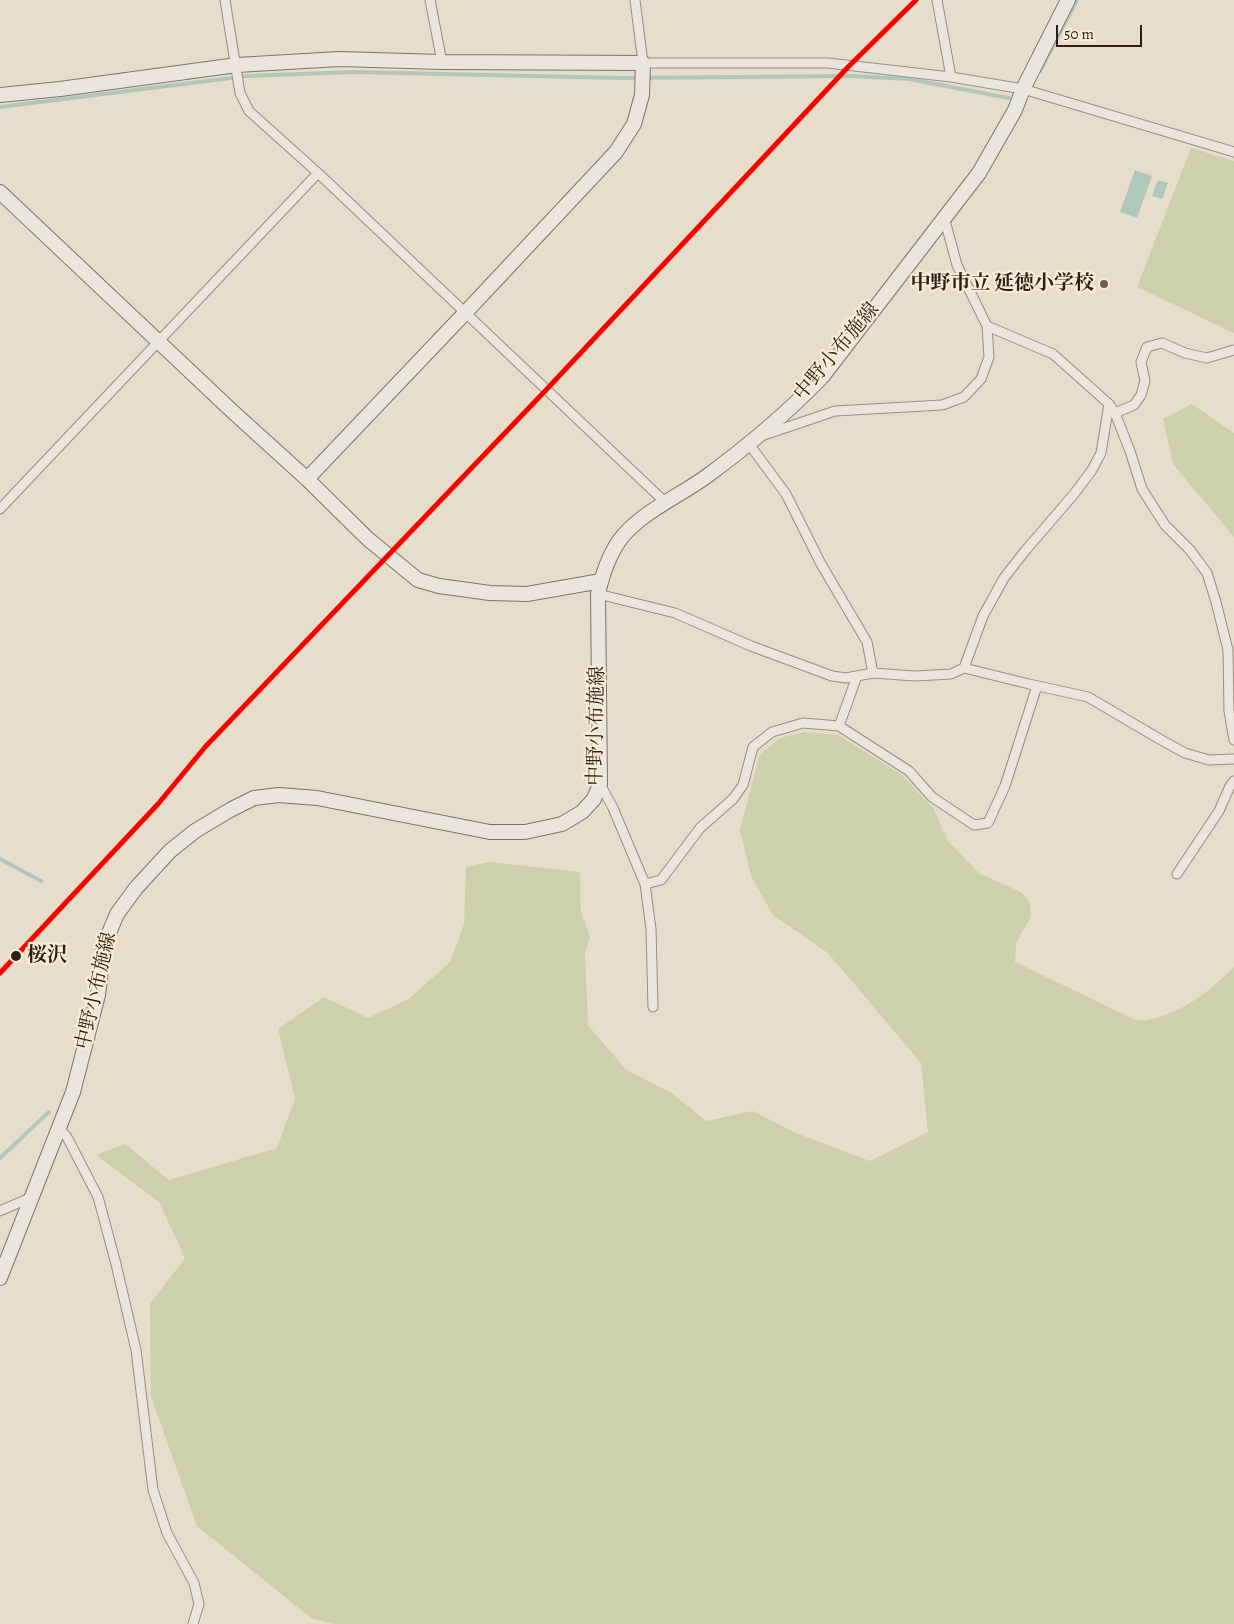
<!DOCTYPE html>
<html>
<head>
<meta charset="utf-8">
<style>
	body { margin:0 }
	#map { position:relative; width:1234px; height:1624px; overflow:hidden; background:#e6deca; font-family:Alegreya,serif }
	canvas { display:block }
	.scale { position:absolute; left:1056px; top:25px; width:86px; height:22px; box-sizing:border-box; border:2px solid #2c1f14; border-top:0; padding-left:6px; font-size:15px; line-height:18px; white-space:nowrap; color:#2c1f14; -webkit-text-stroke:4px #f7ecd5; paint-order:stroke }
</style>
</head>
<body>
<div id="map">
<canvas width="1234" height="1624"></canvas>
<div class="scale">50 m</div>
</div>
<script>
const ctx = document.querySelector('canvas').getContext('2d');
ctx.lineJoin = 'round';
function fillPath(path, color) {
  ctx.fillStyle = color;
  ctx.fill(path, 'evenodd');
}
function stroke(path, color, width, dash) {
  ctx.strokeStyle = color;
  ctx.lineWidth = width;
  ctx.lineCap = dash ? 'butt' : 'round';
  ctx.setLineDash(dash || []);
  ctx.stroke(path);
}
function label(font, color, halo, rows, align = 'center') {
  ctx.font = font + ' Alegreya,"Noto Serif JP",serif';
  ctx.lineWidth = 4.5;
  ctx.setLineDash([]);
  ctx.textBaseline = 'middle';
  ctx.strokeStyle = halo;
  ctx.fillStyle = color;
  for (const [text, x, y, turn = 0] of rows) {
    ctx.save();
    ctx.translate(x, y);
    ctx.rotate((+turn || 0) * Math.PI / 180);
    ctx.textAlign = isNaN(turn) ? turn : align;
    if (halo) ctx.strokeText(text, 0, 0);
    ctx.fillText(text, 0, 0);
    ctx.restore();
  }
}
fillPath(new Path2D(`
	M1191,148l43,13v172l-97,-46z
	M1192,404l42,29v104l-61,-73 -10,-45z
	M804,732l34,3 63,39 32,34 15,33 32,33 41,18 9,11 1,13 -15,27 -1,19 121,58c5,0 11,1 16,-1 32,-7 60,-30 82,-52v657h-900l-23,-6 -114,-92 -46,-129 -1,-93 35,-46 -26,-56 -63,-47 29,-11 44,36 108,-32 18,-50 -17,-69 46,-32 44,21 41,-19 41,-37 14,-38 2,-57 23,-5 91,10 1,40 9,24 -5,17 3,72 37,44 48,25 33,27 47,-10 43,22 74,28 58,-29 -7,-69 -93,-110 -55,-38 -22,-39 -11,-46 20,-76 20,-16z`), '#ccd0ac');
fillPath(new Path2D(`
	M1135,170l17,6 -15,42 -17,-6z
	M1158,180l10,3 -6,16 -10,-3z`), '#b2c7bc');
stroke(new Path2D(`
	M1040,71l37,-71
	M0,107l247,-31 106,-4 269,6 230,-2 57,3 100,19
	M0,859l41,22
	M0,1158l49,-46`), '#b2c7bc', 4);
const street = new Path2D(`
	M225,0l15,93 9,18 69,62 348,330
	M430,0l12,62
	M635,0l8,63h185l123,14 72,12 211,63
	M937,0l14,77
	M987,326l66,28 56,50 6,9 15,38 12,38 23,36 25,25 17,23 9,29 12,48 1,61 5,29
	M1115,413l19,-8 7,-10 4,-14 -4,-19 6,-15 15,-4 23,10 22,5 27,-8
	M764,435l71,-24 107,-6 22,-8 17,-18 8,-22 -2,-31 -30,-61 -13,-48
	M749,444l37,50 35,70 46,78 6,31
	M0,509l318,-336
	M598,594l77,19 76,33 81,30 14,2 27,-5 42,3 36,-2 13,-6 65,16 59,13 75,44 22,12 24,7 25,-1
	M964,668l19,-52 21,-38 21,-27 49,-57 18,-24 9,-17 8,-49
	M839,726l70,45 23,26 42,28 14,-2 17,-37 32,-100
	M600,784l13,24 32,76 6,45 2,78
	M1177,874l42,-63 11,-25 4,-5
	M645,884l16,-4 39,-52 33,-29 10,-14 10,-38 19,-15 31,-9 36,3 18,-50
	M59,1128l8,9 31,60 18,67 20,86 17,140 14,43 27,50 5,21 -6,20
	M0,1211l32,-14`);
const secondary = new Path2D(`
	M0,95l60,-6 177,-24 102,-6 103,3 201,1 -1,32 -8,29 -18,28 -151,161 -158,166
	M0,192l232,219 75,68 61,60 50,41 21,6 51,7 37,1 74,-13
	M0,1278l73,-186 25,-97 6,-50 13,-31 19,-26 34,-37 25,-20 35,-21 24,-12 25,-3 38,3 173,34h35l37,-8 20,-12 12,-13 6,-15 -2,-190c4,-18 10,-37 21,-53 20,-28 61,-45 88,-65 41,-30 79,-62 115,-99l157,-204 36,-63 8,-21 45,-89`);
stroke(street, '#968f82', 11);
stroke(secondary, '#7b766a', 16);
stroke(street, '#ebe6dd', 9);
stroke(secondary, '#ebe6dd', 14);
stroke(new Path2D(`
	M0,973l158,-169 48,-58 340,-356 303,-324 67,-66`), '#f00', 5);
for (const [x, y, r, color] of [
	[1104,284,5,"#6d6254"],
	[16,956,6,"#2c1f14"]
]) {
  const dot = new Path2D();
  dot.arc(x, y, r, 0, 2 * Math.PI);
  ctx.fillStyle = color;
  ctx.fill(dot);
  stroke(dot, '#f7ecd5', 2);
}
label('bold 20px', '#2c1f14', '#f7ecd5', [
	["中野市立 延徳小学校",1094,284]
], 'right');
label('20px', '#2c1f14', '#f7ecd5', [
	["中野小布施線",837,352,-50],
	["中野小布施線",597,726,-89],
	["中野小布施線",97,991,-77]
]);
label('bold 20px', '#2c1f14', '#f7ecd5', [
	["桜沢",27,956]
], 'left');
</script>
</body>
</html>
